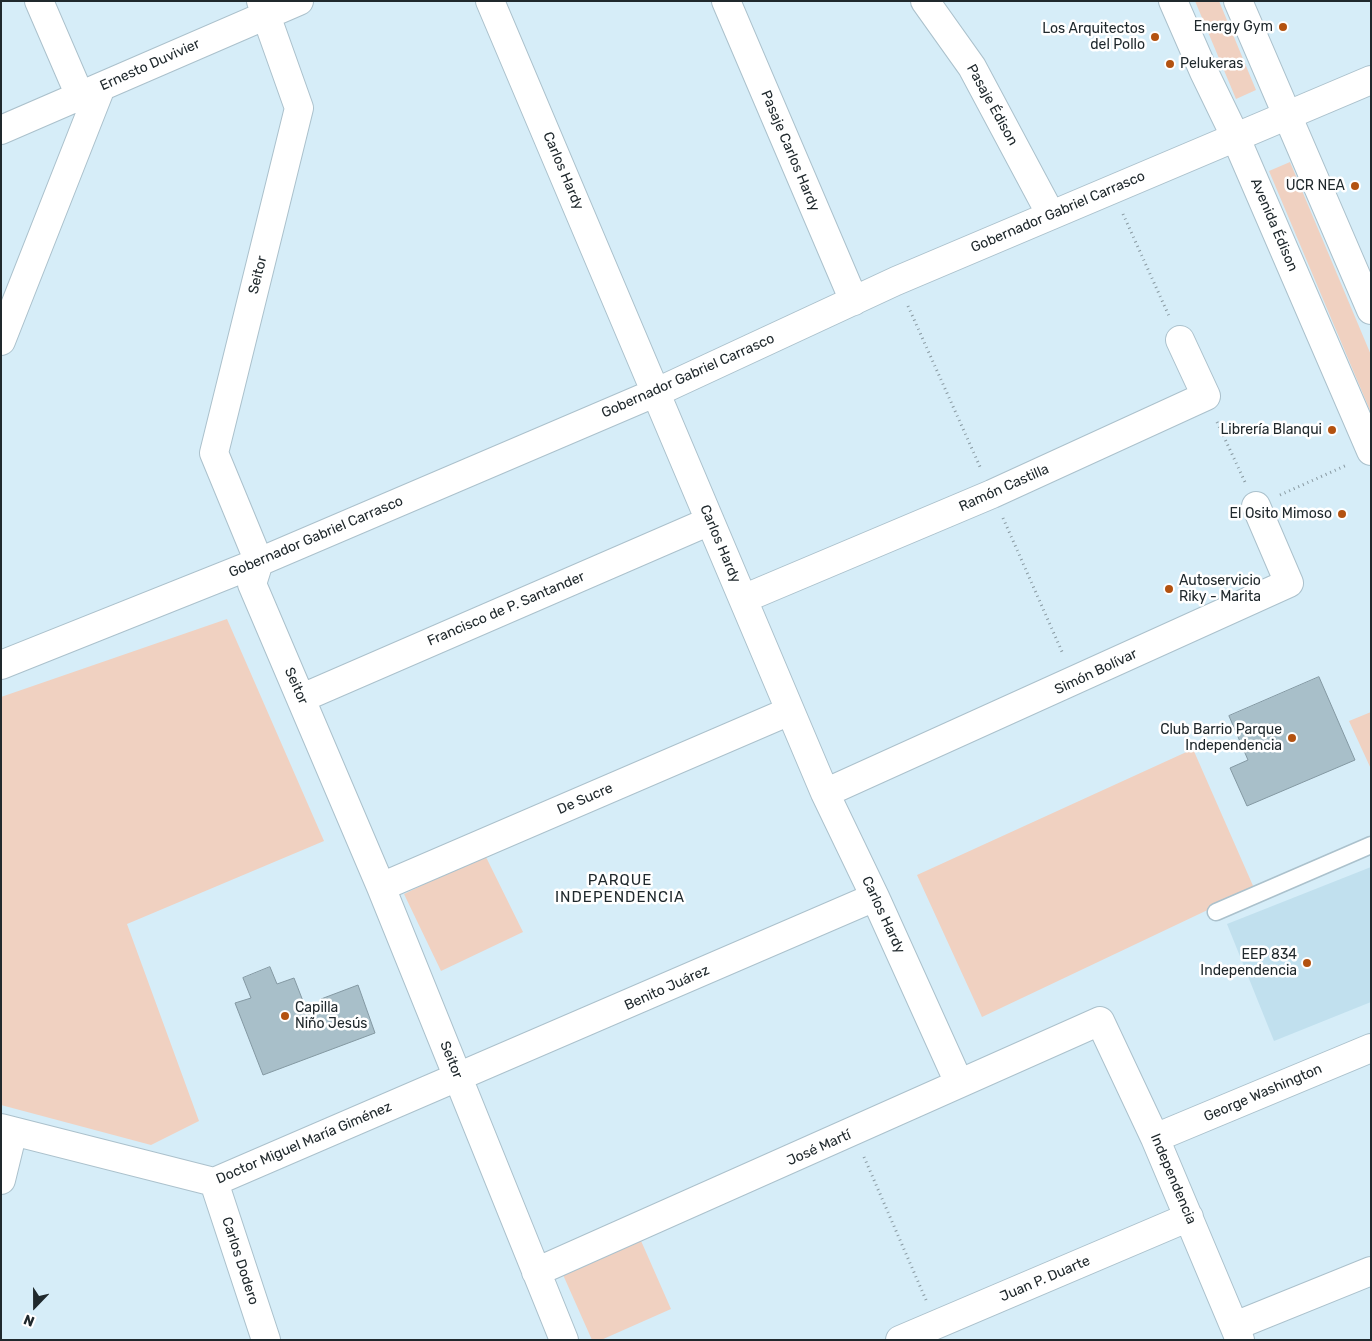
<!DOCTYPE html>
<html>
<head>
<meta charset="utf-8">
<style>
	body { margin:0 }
	#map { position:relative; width:1372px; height:1341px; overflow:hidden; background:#d6edf8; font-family:Rubik,sans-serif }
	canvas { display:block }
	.frame { position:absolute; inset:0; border:2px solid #20292d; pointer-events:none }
	.north { position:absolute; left:10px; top:1281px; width:50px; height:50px; -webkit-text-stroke:4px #fff; paint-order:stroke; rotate:202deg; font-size:14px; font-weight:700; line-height:20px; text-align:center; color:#20292d }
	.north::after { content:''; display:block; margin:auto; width:18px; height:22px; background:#20292d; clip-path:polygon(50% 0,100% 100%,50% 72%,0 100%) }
</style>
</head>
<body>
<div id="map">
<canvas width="1372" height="1341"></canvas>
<div class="frame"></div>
<div class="north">N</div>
</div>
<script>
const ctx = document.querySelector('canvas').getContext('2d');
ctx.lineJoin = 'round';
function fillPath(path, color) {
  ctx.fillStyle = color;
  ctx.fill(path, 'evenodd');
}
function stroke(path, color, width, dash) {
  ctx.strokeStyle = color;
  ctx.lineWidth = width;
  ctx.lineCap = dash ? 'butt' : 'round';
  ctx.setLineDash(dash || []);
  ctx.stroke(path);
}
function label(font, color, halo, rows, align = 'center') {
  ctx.font = font + ' Rubik,sans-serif';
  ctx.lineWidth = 5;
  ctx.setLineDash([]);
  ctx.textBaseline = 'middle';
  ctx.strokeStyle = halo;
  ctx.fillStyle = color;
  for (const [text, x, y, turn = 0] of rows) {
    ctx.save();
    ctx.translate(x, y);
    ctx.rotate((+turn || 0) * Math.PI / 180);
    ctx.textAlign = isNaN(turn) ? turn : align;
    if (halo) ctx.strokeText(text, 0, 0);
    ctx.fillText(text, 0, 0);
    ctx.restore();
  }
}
fillPath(new Path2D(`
	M1371,867v135l-97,39 -47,-117z`), '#c1e0ee');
fillPath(new Path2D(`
	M1195,1h24l37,89 -20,9z
	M1290,162l81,193v58l-102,-242z
	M227,619l97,222 -197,83 72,197 -48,24 -150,-40v-408z
	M1371,712v57l-22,-48z
	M1193,749l61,139 -272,129 -65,-142z
	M485,855l38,77 -82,39 -37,-77z
	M638,1234l33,75 -70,31h-9l-32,-72z`), '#f0d1c1');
const building = new Path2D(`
	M1319,677l36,83 -108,46 -17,-38 18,-8 -19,-44z
	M270,967l7,17 17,-6 14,36 16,-6 -3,-9 37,-14 17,48 -112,42 -28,-72 16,-5 -8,-20z`);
fillPath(building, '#a8bfc9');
stroke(building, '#8398a2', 1);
const lane = new Path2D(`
	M1216,912l155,-67`);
const street = new Path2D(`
	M39,1l41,95
	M261,1l38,107 -85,345 45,109 -7,22 129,303 183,453
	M490,1l335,792 50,104 84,186
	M726,1l128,300
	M925,1l47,66 79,148
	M1,130l298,-129
	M1,341l100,-254
	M743,599l249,-105 214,-98 -26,-56
	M1,665l258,-103 398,-170 239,-111 475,-201
	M302,698l408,-177
	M825,793l464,-210 -33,-77
	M381,887l409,-176
	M1,1128l213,54 661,-285
	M1155,1138l216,-90
	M1,1180l12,-49
	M214,1182l52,158
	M536,1272l564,-251 55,117 85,202
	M1235,1326l136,-55
	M900,1340l289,-123`);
const secondary = new Path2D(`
	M1173,1l31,71 31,64 136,315
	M1238,1l133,309`);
stroke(lane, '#abc1cc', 19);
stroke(street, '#abc1cc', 30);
stroke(secondary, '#abc1cc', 30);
stroke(new Path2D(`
	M1123,214l46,102
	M908,306l73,163
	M1217,422l28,60
	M1280,495l67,-30
	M1003,518l60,136
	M864,1157l62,143`), '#899aa2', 3, [1, 4]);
stroke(lane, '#fff', 16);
stroke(street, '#fff', 28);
stroke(secondary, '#fff', 28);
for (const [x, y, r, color] of [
	[1283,27,5,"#b35210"],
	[1155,37,5,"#b35210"],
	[1170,64,5,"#b35210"],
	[1355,186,5,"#b35210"],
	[1332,430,5,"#b35210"],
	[1342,514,5,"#b35210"],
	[1169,589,5,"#b35210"],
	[1292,738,5,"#b35210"],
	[1307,963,5,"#b35210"],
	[285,1016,5,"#b35210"]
]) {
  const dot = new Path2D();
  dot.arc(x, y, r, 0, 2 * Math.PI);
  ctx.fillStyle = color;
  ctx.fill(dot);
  stroke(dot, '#fff', 2);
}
label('14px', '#20292d', '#fff', [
	["Energy Gym",1273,27],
	["Los Arquitectos",1145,29],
	["del Pollo",1145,45],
	["Pelukeras",1180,64,"left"],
	["UCR NEA",1345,186],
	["Librería Blanqui",1322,430],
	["El Osito Mimoso",1332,514],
	["Autoservicio",1179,581,"left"],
	["Riky - Marita",1179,597,"left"],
	["Club Barrio Parque",1282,730],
	["Independencia",1282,746],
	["EEP 834",1297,955],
	["Independencia",1297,971],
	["Capilla",295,1008,"left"],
	["Niño Jesús",295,1024,"left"]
], 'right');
label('14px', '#20292d', '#fff', [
	["Ernesto Duvivier",150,65,-24],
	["Pasaje Édison",992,105,61],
	["Pasaje Carlos Hardy",790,151,67],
	["Carlos Hardy",563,171,67],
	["Gobernador Gabriel Carrasco",1058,212,-23],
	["Avenida Édison",1274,225,67],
	["Seitor",258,275,-76],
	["Gobernador Gabriel Carrasco",688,376,-24],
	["Ramón Castilla",1004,488,-24],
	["Gobernador Gabriel Carrasco",316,537,-23],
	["Carlos Hardy",720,544,67],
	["Francisco de P. Santander",506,609,-23],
	["Simón Bolívar",1096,672,-25],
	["Seitor",296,686,66],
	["De Sucre",585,799,-23],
	["Carlos Hardy",883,915,65],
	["Benito Juárez",667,988,-24],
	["Seitor",451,1060,68],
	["George Washington",1263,1093,-23],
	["Doctor Miguel María Giménez",304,1143,-23],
	["José Martí",819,1148,-24],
	["Independencia",1173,1179,67],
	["Carlos Dodero",240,1261,72],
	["Juan P. Duarte",1045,1279,-23]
]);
ctx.letterSpacing = '1px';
label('15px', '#20292d', '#fff', [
	["PARQUE",620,881],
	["INDEPENDENCIA",620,898]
]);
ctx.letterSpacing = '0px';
</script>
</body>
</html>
